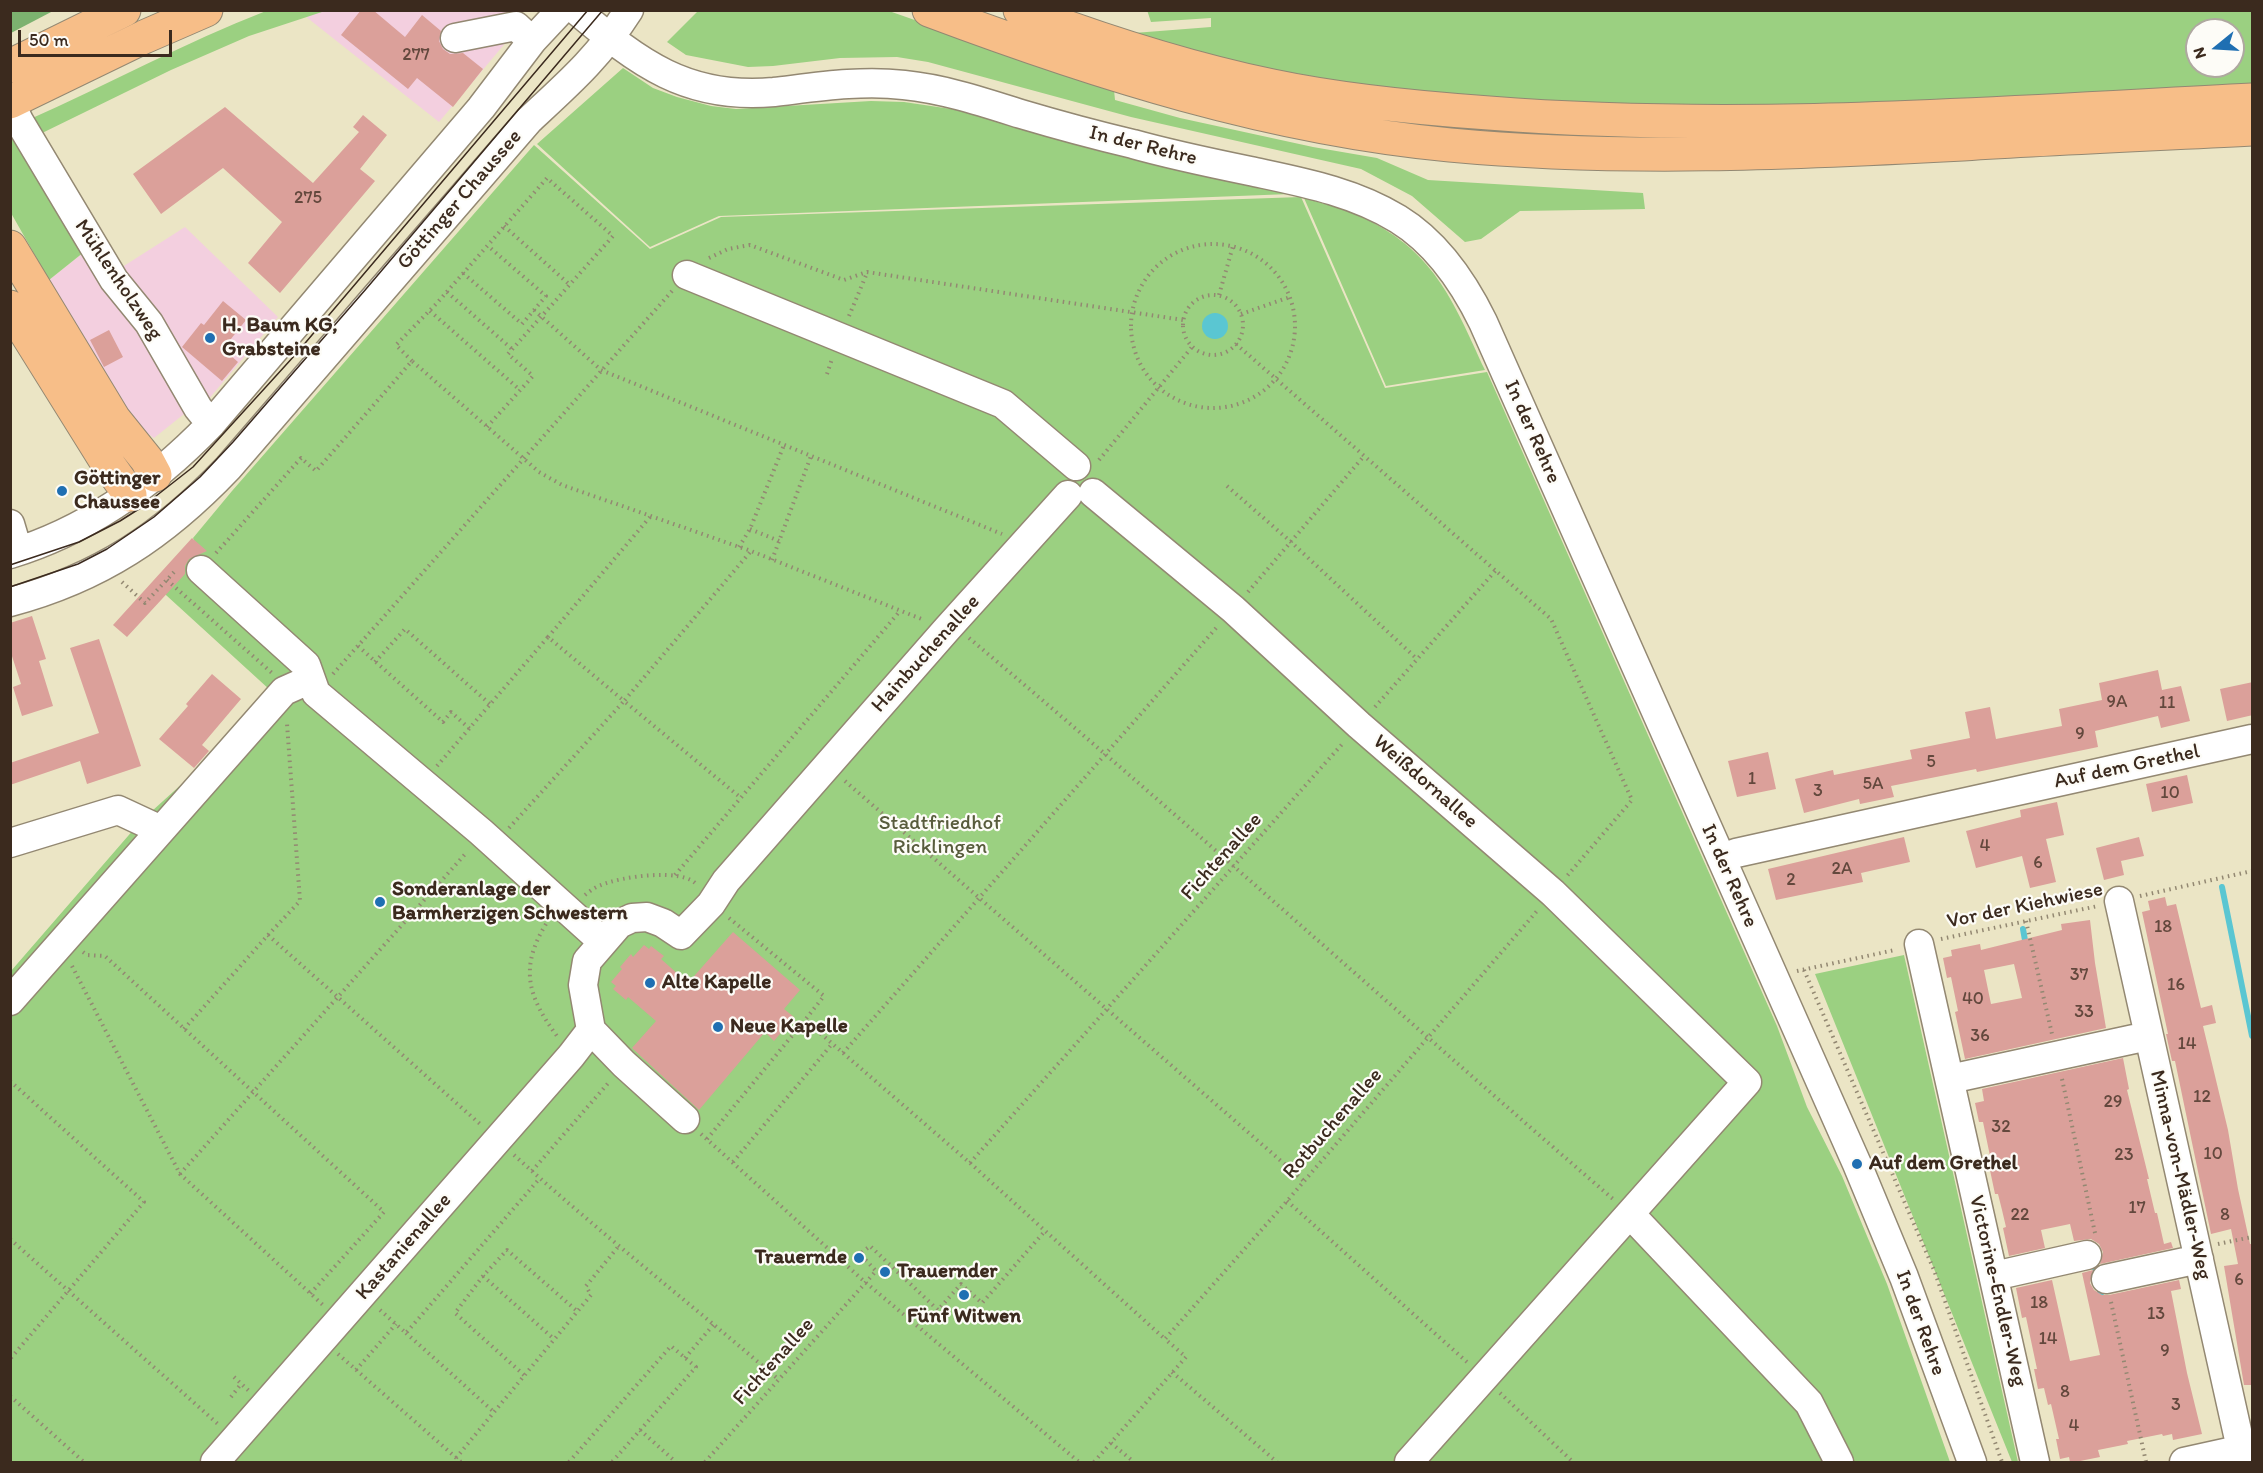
<!DOCTYPE html>
<html>
<head>
<meta charset="utf-8">
<style>
	body { margin:0 }
	#map { position:relative; width:2263px; height:1473px; overflow:hidden; background:#ebe5c5; font-family:Itim,sans-serif }
	canvas { display:block }
	.frame { position:absolute; inset:0; border:12px solid #3b2a1e; pointer-events:none }
	.north { position:absolute; left:2185px; top:18px; width:60px; height:60px; box-sizing:border-box; background:#fdfcf7; border:2px solid #afa8a0; border-radius:50%; rotate:252deg; font-size:16px; font-weight:700; line-height:24px; text-align:center; color:#3b2a1e }
	.north::after { content:''; display:block; margin:auto; width:21px; height:27px; background:#1f6fb2; clip-path:polygon(50% 0,100% 100%,50% 72%,0 100%) }
	.scale { position:absolute; left:18px; top:30px; width:154px; height:27px; box-sizing:border-box; border:3px solid #3b2a1e; border-top:0; padding-left:8px; font-size:18px; line-height:21px; white-space:nowrap; color:#3b2a1e; -webkit-text-stroke:4px #fdfcf7; paint-order:stroke }
</style>
</head>
<body>
<div id="map">
<canvas width="2263" height="1473"></canvas>
<div class="frame"></div>
<div class="north">N</div>
<div class="scale">50 m</div>
</div>
<script>
const ctx = document.querySelector('canvas').getContext('2d');
ctx.lineJoin = 'round';
function fillPath(path, color) {
  ctx.fillStyle = color;
  ctx.fill(path, 'evenodd');
}
function stroke(path, color, width, dash) {
  ctx.strokeStyle = color;
  ctx.lineWidth = width;
  ctx.lineCap = dash ? 'butt' : 'round';
  ctx.setLineDash(dash || []);
  ctx.stroke(path);
}
function label(font, color, halo, rows, align = 'center') {
  ctx.font = font + ' Itim,sans-serif';
  ctx.lineWidth = 4.5;
  ctx.setLineDash([]);
  ctx.textBaseline = 'middle';
  ctx.strokeStyle = halo;
  ctx.fillStyle = color;
  for (const [text, x, y, turn = 0] of rows) {
    ctx.save();
    ctx.translate(x, y);
    ctx.rotate((+turn || 0) * Math.PI / 180);
    ctx.textAlign = isNaN(turn) ? turn : align;
    if (halo) ctx.strokeText(text, 0, 0);
    ctx.fillText(text, 0, 0);
    ctx.restore();
  }
}
fillPath(new Path2D(`
	M325,10h193l5,12 -84,100 -134,-106z
	M185,227l93,90 -71,84 -18,9 -35,28 -22,-16 -83,-142 40,-32 27,23z`), '#f3cfdf');
fillPath(new Path2D(`
	M1147,10h1105v75l-332,17 -206,6 -265,-12 -105,-14 -67,-12 -55,-12 -88,-25 77,-6v-9l-60,4zM2197,30h36v36h-36z
	M266,11h59l-76,25 -78,34 -135,66 -8,-16c80,-35 157,-78 238,-109z
	M698,11h191l225,79 1,10 65,18 133,29 64,11 51,22 215,13 2,16 -125,2 -39,28 -16,3 -53,-46 -51,-27 -230,-52 -203,-55 -31,-5 -57,1 -67,8 -25,1 -62,-12 -19,-13z
	M623,68l30,20 24,9 34,9 25,3 135,-8 33,1 54,8 137,40 195,44 -571,22 -69,31 -113,-103z
	M10,134l79,114 -40,32 -38,-67z
	M534,145l116,104 71,-32 580,-20 84,191 102,-16 290,654 30,81 35,69 45,108 63,178h-1939v-491l130,-150 54,-49 75,-82 -115,-105 39,-45 -1,-2 39,-47z
	M1304,198c17,5 36,9 53,17 77,34 95,84 128,155l-99,16z
	M1904,955l114,507h-6l-197,-488z`), '#9bd081');
fillPath(new Path2D(`
	M11,10h42v1l-42,22z`), '#7cb26f');
fillPath(new Path2D(`
	M1202 326a13 13 0 1 1 26 0a13 13 0 1 1-26 0Z`), '#5ac6d2');
stroke(new Path2D(`
	M2222,887l30,149
	M2023,929l3,17
	M2093,1258l9,43`), '#5ac6d2', 6);
fillPath(new Path2D(`
	M361,10h12l32,27 17,-22 19,16 -2,10 4,8 7,5 13,-1 20,16 -30,38 -36,-29 -9,11 -67,-54z
	M225,107l88,76 46,-51 -6,-5 10,-12 24,20 -27,34 15,12 -95,112 -32,-30 34,-41 -59,-54 -62,46 -28,-40z
	M223,301l23,19 -23,29 15,13 -16,19 -40,-34 19,-24 3,2z
	M109,330l14,27 -19,10 -14,-27z
	M192,538l15,13 -18,8 -4,7v8l-58,63 -14,-12z
	M32,616l14,43 -7,2 14,45 -31,10 -9,-29 8,-3 -11,-34v-27z
	M99,639l42,127 -54,18 -7,-23 -70,24v-22l89,-30 -29,-85z
	M2158,670l4,20 19,-4 9,35 -29,7 -3,-12 -63,15 3,16 -121,25 -1,-3 -85,17 3,11 -34,7 -1,-5 -55,14 -9,-34 38,-9 1,5 78,-16 -2,-9 60,-12 -5,-26 25,-5 6,32 66,-13 -3,-17 43,-9 -3,-17z
	M212,674l29,25 -39,46 7,6 -15,17 -35,-29 29,-33 -2,-2z
	M2253,682v33l-26,6 -7,-32z
	M1768,752l8,37 -39,8 -9,-36z
	M2187,775l6,28 -41,9 -6,-28z
	M2057,802l7,33 -18,4 10,43 -26,6 -8,-32 -46,12 -10,-37 55,-14 -1,-7z
	M1904,837l6,25 -49,11 2,9 -87,18 -8,-31z
	M2139,837l5,19 -23,5 3,14 -20,5 -8,-32z
	M2165,897l2,9 9,-2 25,104 11,-3 4,18 -13,3 25,104 10,59 12,55h3v141h-9l-20,-119 14,-2 -7,-35 -20,5 -36,-173h-3l-6,-27h2l-26,-122 8,-2 -2,-9z
	M2090,920l5,43 11,65 -141,31 -10,-47 3,-1 -7,-34 -4,1 -4,-20 9,-2 -1,-6 29,-6 1,6 81,-20 -1,-6zM2014,964l8,34 -31,6 -7,-34z
	M733,932l67,58 -16,19 10,8 -20,24 -9,-9 -66,78 -67,-62 24,-27 -28,-24 -2,3 -13,-11 3,-3 -5,-4 11,-13 -2,-2 11,-13 2,3 11,-12 5,4 2,-3 13,10 -3,3 27,24z
	M2123,1058l6,31 -2,1 22,89h-2l8,34h2l7,31 7,-2 2,6 -73,16 3,-12 -4,-8 -8,-5 -17,2 -4,-17 -29,6 4,18 -36,8 -6,-28 3,-1 -4,-17 -4,-16h-3l-8,-38h3l-7,-34h-4l-4,-19 9,-2 -2,-12z
	M2093,1270l-3,13 4,7 8,5h7l70,-15 2,9 -10,2 16,82 15,61 -29,6 -1,-6 -9,2 -1,-2 -35,7 1,3 -30,6 2,7 -25,5h-5l-1,-5 -9,2 -4,-20h3l-8,-35 -3,1 -4,-17 -6,1 -4,-20h3l-11,-52 -4,1 -6,-30 36,-8 18,81 30,-6 -18,-82z`), '#dba09a');
const minor = new Path2D(`
	M576,10c63,53 111,90 198,82 43,-5 86,-12 130,-7 40,4 79,17 117,29 37,11 74,21 112,30 39,11 78,19 117,27 51,11 102,20 148,48 39,24 65,62 85,103l374,842 47,113 68,185
	M455,38l61,-12 16,15
	M10,102l9,19 95,159 35,43 49,85 13,16
	M687,275l316,129 73,62
	M1093,493l140,116 126,116 194,168 194,189 -338,380
	M10,524l8,27
	M10,554c79,-24 145,-72 201,-130l270,-316 51,-67 29,-31
	M201,570l105,95 10,28 165,139 122,110
	M10,602c90,-24 154,-67 218,-134l301,-348c40,-37 70,-63 100,-110
	M10,843l108,-33 43,20
	M1721,858l15,-5 516,-114
	M2119,901l125,561
	M1919,944l116,518
	M10,1001l274,-310 27,-12
	M1950,1079l198,-43
	M685,1119l-61,-55 -33,-34 -8,-45 4,-24 32,-37 13,-6 15,-1 16,6 18,12 30,-31 15,-23 221,-252 121,-134
	M1630,1214l179,189 30,59
	M1994,1276l93,-21
	M2106,1279l93,-20
	M215,1462l356,-406 20,-26
	M2184,1462l68,-15`);
const major = new Path2D(`
	M10,247l104,172 33,41 8,15
	M10,307l96,154 24,34`);
const highway = new Path2D(`
	M929,10c168,63 341,118 521,135 170,16 342,8 513,-1 96,-6 193,-10 289,-15
	M1020,10c82,31 166,58 252,76 71,15 145,22 217,27 254,20 510,0 763,-13
	M10,66l114,-56
	M10,102l134,-65 62,-27`);
stroke(minor, '#938872', 31);
stroke(major, '#938872', 35);
stroke(highway, '#938872', 35);
stroke(new Path2D(`
	M504,226l66,59
	M1131 326a82 82 0 1 1 164 0a82 82 0 1 1-164 0Z
	M709,258l19,-9 22,-4 94,35 23,-8 316,48
	M463,273l59,51 24,-28 -58,-50
	M447,292l65,57
	M1219,295l14,-49
	M1183 325a30 30 0 1 1 60 0a30 30 0 1 1-60 0Z
	M534,310l67,60 401,164
	M430,311l90,79
	M1241,314l49,-17
	M849,316l18,-43
	M1236,344l315,275 81,181 -65,76
	M412,361l-16,-16 41,-42 110,-125 66,58 -105,118 25,22 -46,51
	M827,374l5,-15
	M1099,460l93,-113
	M1227,486l64,56 126,117
	M650,517l-102,120 76,64 127,-150
	M750,529l29,12
	M739,547l11,-18 34,-84
	M216,553l85,-95 15,13 96,-110 127,111 23,13 189,66 173,69
	M772,560l39,-104
	M167,580l105,93
	M122,582l23,21 31,-33
	M1248,592l116,-136
	M969,638c218,183 428,375 644,561
	M358,646l85,76 8,-10 19,17
	M375,662l30,-33 86,76
	M333,674l339,-383
	M1375,707l121,-137
	M437,766l111,-129
	M845,781l459,400
	M509,828l115,-127 117,97
	M675,875l225,-264
	M585,895c5,-4 10,-8 16,-10 19,-8 82,-18 96,0
	M2140,896l112,-25
	M729,918l95,78 -19,24 165,143 195,176
	M2026,921l26,113
	M546,924c-27,44 -18,73 11,112
	M268,935l32,-34 -13,-177
	M1941,939l157,-33
	M83,952l4,3 18,1 279,256 -74,82
	M72,966l108,208 143,131
	M1804,970l130,300 68,192
	M1797,971l98,-21
	M184,1029l84,-94 212,189
	M843,1053l374,-426
	M2062,1079l33,154
	M10,1081l134,121 -134,157
	M701,1134l164,148 214,180
	M707,1139l98,-119
	M514,1155c86,78 177,149 264,224
	M733,1162l99,-118
	M970,1163l374,-421
	M532,1171l78,-90
	M180,1174l287,-322
	M1287,1201l181,162
	M10,1239l209,186
	M2218,1244l34,-7
	M483,1276l71,63
	M2111,1302l35,160
	M380,1310l26,23 134,-155
	M406,1333l88,79
	M338,1354l123,108
	M685,1358l29,-34
	M356,1370l40,-46
	M1172,1372l105,90
	M524,1375l-69,-62 28,-37 24,-26 70,61
	M234,1377l15,14
	M1500,1393l73,69
	M10,1396l74,66
	M231,1397l10,-13
	M640,1430l36,32
	M1111,1443l23,19
	M456,1458l135,-163 -5,-9 32,-39
	M569,1462l102,-116 25,21 -84,95
	M705,1462l171,-191 -16,-17 10,-8 68,64 23,-26 21,19 63,-72
	M1094,1462l92,-105 -21,-18 122,-138 250,-290`), '#938872', 4, [1.5, 4.5]);
stroke(minor, '#fff', 28);
stroke(major, '#f7be88', 33);
stroke(highway, '#f7be88', 33);
stroke(new Path2D(`
	M10,565l69,-23 41,-21 22,-14 51,-40 102,-112 293,-345
	M10,587l68,-23 29,-15 47,-32 46,-40 33,-35 133,-153 237,-279`), '#3b2a1e', 1.5);
for (const [x, y, r, color] of [
	[210,338,6,"#1f6fb2"],
	[62,491,6,"#1f6fb2"],
	[380,902,6,"#1f6fb2"],
	[650,983,6,"#1f6fb2"],
	[718,1027,6,"#1f6fb2"],
	[1857,1164,6,"#1f6fb2"],
	[859,1258,6,"#1f6fb2"],
	[885,1272,6,"#1f6fb2"],
	[964,1295,6,"#1f6fb2"]
]) {
  const dot = new Path2D();
  dot.arc(x, y, r, 0, 2 * Math.PI);
  ctx.fillStyle = color;
  ctx.fill(dot);
  stroke(dot, '#fdfcf7', 2);
}
label('18px', '#63483d', null, [
	["277",416,55],
	["275",308,198],
	["9A",2117,702],
	["11",2167,703],
	["9",2080,734],
	["5",1931,762],
	["1",1752,779],
	["5A",1873,784],
	["3",1818,791],
	["10",2170,793],
	["4",1985,846],
	["6",2038,863],
	["2A",1842,869],
	["2",1791,880],
	["18",2163,927],
	["37",2079,975],
	["16",2176,985],
	["40",1973,999],
	["33",2084,1012],
	["36",1980,1036],
	["14",2187,1044],
	["12",2202,1097],
	["29",2113,1102],
	["32",2001,1127],
	["10",2213,1154],
	["23",2124,1155],
	["17",2137,1208],
	["22",2020,1215],
	["8",2225,1215],
	["6",2239,1280],
	["18",2039,1303],
	["13",2156,1314],
	["14",2048,1339],
	["9",2165,1351],
	["8",2065,1392],
	["3",2176,1405],
	["4",2074,1426]
]);
label('21px', '#3b2a1e', '#fdfcf7', [
	["In der Rehre",1143,146,14],
	["Göttinger Chaussee",460,200,-49],
	["Mühlenholzweg",118,280,56],
	["In der Rehre",1532,432,66],
	["Hainbuchenallee",926,654,-48],
	["Auf dem Grethel",2127,767,-12],
	["Weißdornallee",1425,782,41],
	["Fichtenallee",1222,857,-48],
	["In der Rehre",1729,876,66],
	["Vor der Kiehwiese",2025,906,-12],
	["Rotbuchenallee",1333,1124,-49],
	["Minna-von-Mädler-Weg",2180,1175,77],
	["Kastanienallee",404,1247,-49],
	["Victorine-Endler-Weg",1997,1291,77],
	["In der Rehre",1920,1323,70],
	["Fichtenallee",774,1362,-48]
]);
label('bold 21px', '#3b2a1e', '#fdfcf7', [
	["H. Baum KG,",222,326],
	["Grabsteine",222,350],
	["Göttinger",74,479],
	["Chaussee",74,503],
	["Sonderanlage der",392,890],
	["Barmherzigen Schwestern",392,914],
	["Alte Kapelle",662,983],
	["Neue Kapelle",730,1027],
	["Auf dem Grethel",1869,1164],
	["Trauernde",847,1258,"right"],
	["Trauernder",897,1272],
	["Fünf Witwen",964,1317,"center"]
], 'left');
label('21px', '#585c3c', '#fdfcf7', [
	["Stadtfriedhof",940,824],
	["Ricklingen",940,848]
]);
</script>
</body>
</html>
